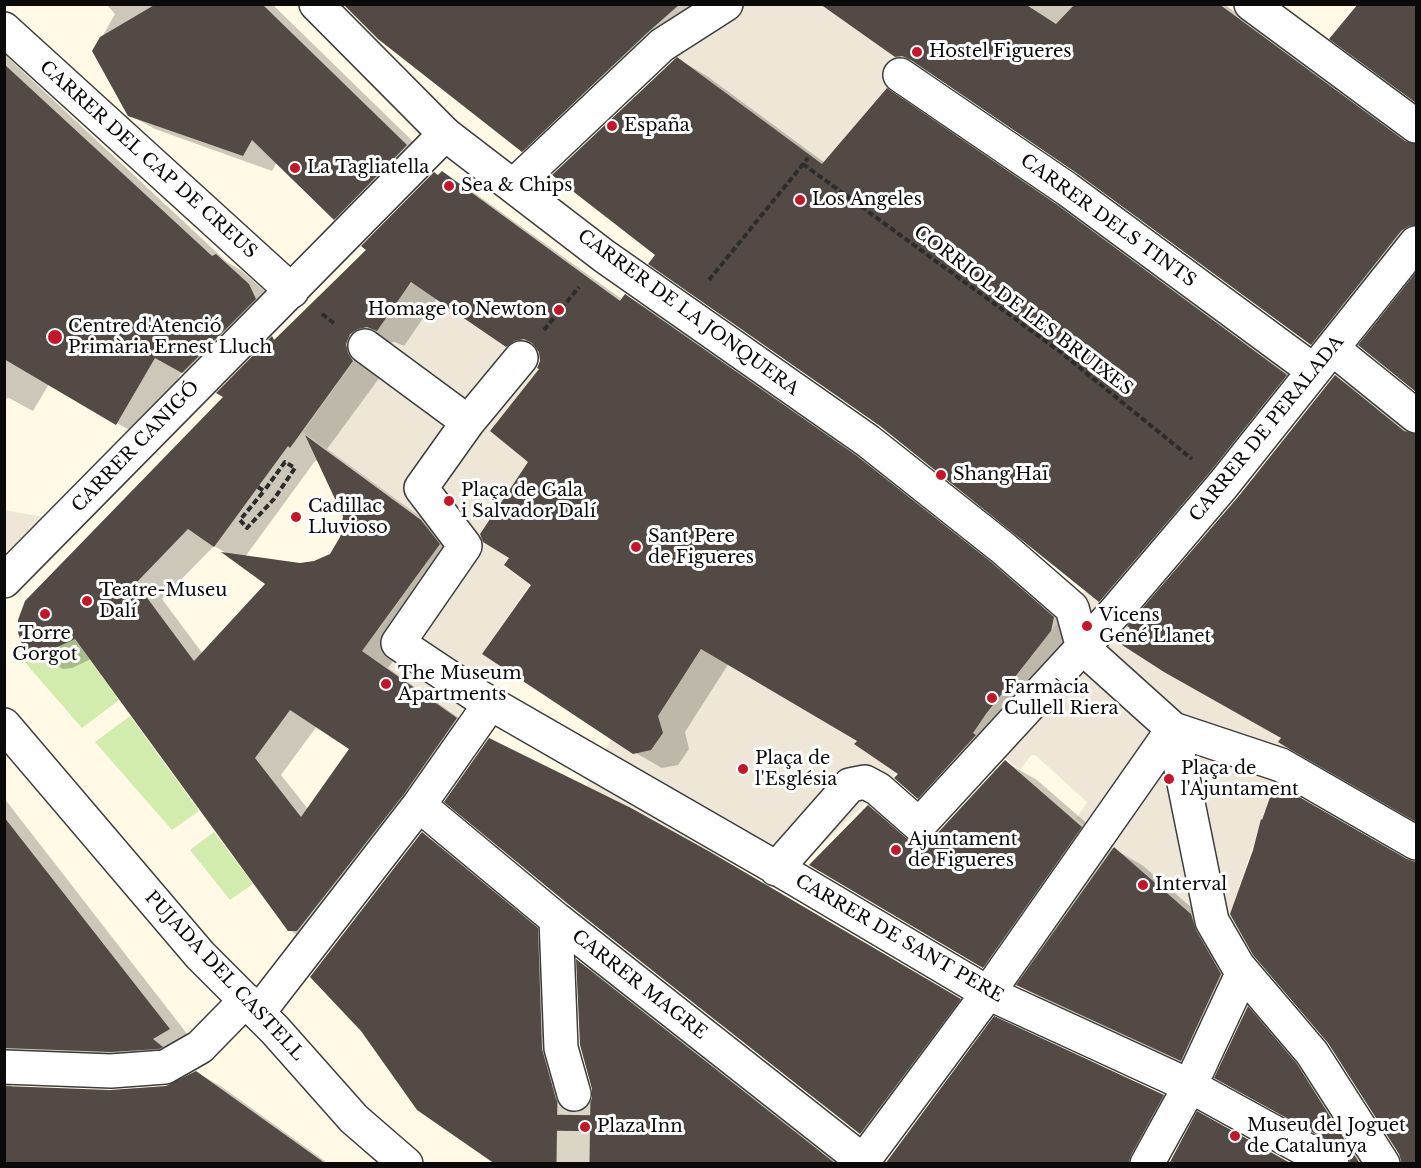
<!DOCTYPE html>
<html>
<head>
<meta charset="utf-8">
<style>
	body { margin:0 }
	#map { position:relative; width:1421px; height:1168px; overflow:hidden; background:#fff9e6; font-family:"Libre Baskerville",serif }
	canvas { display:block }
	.frame { position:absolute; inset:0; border:6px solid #0a0a0a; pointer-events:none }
</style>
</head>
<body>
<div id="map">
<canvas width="1421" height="1168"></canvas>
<div class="frame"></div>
</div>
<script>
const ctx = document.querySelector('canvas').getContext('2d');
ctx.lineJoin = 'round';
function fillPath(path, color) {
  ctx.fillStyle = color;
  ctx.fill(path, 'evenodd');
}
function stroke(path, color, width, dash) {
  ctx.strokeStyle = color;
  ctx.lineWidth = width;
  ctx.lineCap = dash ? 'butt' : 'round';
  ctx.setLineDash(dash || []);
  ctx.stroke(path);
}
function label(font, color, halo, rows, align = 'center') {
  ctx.font = font + ' "Libre Baskerville",serif';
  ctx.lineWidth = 6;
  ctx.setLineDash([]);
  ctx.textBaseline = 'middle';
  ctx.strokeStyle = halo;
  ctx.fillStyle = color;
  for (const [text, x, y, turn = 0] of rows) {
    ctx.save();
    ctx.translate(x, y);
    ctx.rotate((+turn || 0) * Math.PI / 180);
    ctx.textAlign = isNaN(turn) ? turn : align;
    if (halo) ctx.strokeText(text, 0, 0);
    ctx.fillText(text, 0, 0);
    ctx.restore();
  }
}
fillPath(new Path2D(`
	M69,632l50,68 -37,28 -68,-78 8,-6c15,22 36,4 47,-12z
	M130,716l69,95 -27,19 -77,-88z
	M214,832l39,52 -23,16 -40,-50z`), '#d2ecad');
fillPath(new Path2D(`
	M726,5h95l88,61 -90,102 -146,-114z
	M415,282l124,89 -49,60 41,33 -10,14 -3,-1 -41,61 32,20 -5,8 26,18 -48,70 16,10 -41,54 -113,-80 35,-9 49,-68 -17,-12 17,-26 -125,-91 100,-140z
	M5,510l38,7 -38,36 -1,-43z
	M1085,591l47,34 -13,18 162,95 -2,4 7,5 -55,164 22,12 -13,34 -11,18 -43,-38 13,-17 -85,-73 -38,-28 11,-17 -52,-47h-4l-11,15 -47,-38 79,-102z
	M702,648l138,82 16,12 -1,2 42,28 -98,96 -18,21 -195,-103 25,-47 52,-6 -5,-17z`), '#eee6d6');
fillPath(new Path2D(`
	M106,4h166l162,158 -71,72 -28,-16 -58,-56 -5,9 -117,-42 -29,-16 -32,-62 21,-37z
	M345,4h382l-176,162 -28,-16z
	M823,4h401l192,142v117l-77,97 -28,-16 -233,-172 -147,-100 -6,1 -29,-17z
	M1360,4h56v97l-85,-63z
	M4,54l223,208 15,9 34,30 -66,86 -28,-15 -39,66 -94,-54 -16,27 -24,-13 -5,1z
	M678,59l29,17 118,87 63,-73 29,17 169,116 229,169 -186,226 -30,-17 -218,-176 -224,-170z
	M442,173l27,16 154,111 3,-4 27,15 231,163 134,106 62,54 -135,179 -27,-15 -17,-25 -42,-33 -130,-77 -44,69 4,17 -11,16 -16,3 -28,-16 -101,-168 -22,-26 19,-96 12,-93 -1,-13 -7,5 -27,-16 -70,-47 -33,48 -9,-4 -9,1 -6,34 -53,72 121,88 18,23 -78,108 95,67 -167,211 -27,-16 -198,-271 -19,9 -9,1 -35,-20 244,-311 4,2zM315,461h4l25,55 -2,21 -11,18 -17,7 -14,2 -55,-7zM214,546l16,9 38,29 -65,70 -41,-55zM317,726l34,23 -43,60 -27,-34z
	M1416,275v115l-56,-45z
	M1335,377l28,16 53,43v384l-129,-74 -4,-8 -44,-240z
	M1005,762l32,18 76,66 -1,2 30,17 78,67 29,60 -39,84 -163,-75 -64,-34 -115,-160 33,19 21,18h4l8,-5z
	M4,798l191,246 -185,37 2,7 100,3 55,-4 29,-15 26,15 107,77h-325z
	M422,834l28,16 115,96 5,124 12,42 7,-4 5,-10 -16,-136 27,15 236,187h-344z
	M1407,861l9,2v301h-13z
	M812,912l177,105 -99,133 -30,-17z
	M1248,1008l28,16 101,140h-25l-2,-10z
	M1163,1096l28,16 -28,52h-276z`), '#0003');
fillPath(new Path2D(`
	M156,4h106l145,141 -73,75 -82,-80 -9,16 -115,-40 -36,-65 8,-14z
	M343,4h337l-34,30 -124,118 -144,-113z
	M820,4h205l31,20 19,-20h144l186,137 11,3v81l-7,1 -8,5 -90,114 -233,-171 -167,-114 -9,-4 -7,1z
	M1358,4h58v99l-87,-64z
	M677,57l145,107 65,-76 169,116 231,171 -78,98 -110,129 -219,-176 -232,-162 7,-9 -103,-80z
	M4,64l208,192 4,-2 33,30 7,15 -74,74 -27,-15 -39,67 -112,-66z
	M442,171l178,130 5,-7 232,162 134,106 63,55 -3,14 -65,83 -13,19 3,2 -58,64 -24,-21 4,-4 -44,-30 3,-3 -156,-92 -43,67 5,17 -12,17 -18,4 -151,-100 49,-69 -27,-20 5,-7 -26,-16 -3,-8 48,-72 -38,-31 49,-62 -2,-1 3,-7 -1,-9 -7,-9 -8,-4 -10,2 -8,6 -95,-65 -34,49 -10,-4 -9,2 -8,5 -4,10 2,9 5,8 -63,87 -2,-2 -74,101 -26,-18 -52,54 58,78 71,-77 -44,-32 79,11 14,-2 16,-7 10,-17 3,-21 -38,-81 116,85 19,24 -78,107 95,67 -53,76 -107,137h-9l-213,-292 -31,14 -9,1 -8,-4 -6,-8 -3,-10v-12l7,-19 198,-204 -7,-4 56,-57 2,4 92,-90 -5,-4 73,-74 4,3zM290,710l59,39 -48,68 -46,-59z
	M1416,272v120l-58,-47z
	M1335,375l69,56 12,3v388l-130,-75 -8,-5 3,-4 -117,-66 -45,-29 11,-15 -3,-2 111,-129z
	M489,738l142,70 81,45 249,146 -101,135 -292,-230 -124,-102z
	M1005,760l77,67 -99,141 -174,-103 59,-60 39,34 9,4h9l8,-5z
	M1275,783l132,76 9,3v302h-14l-3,-10 -71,-111 -75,-88 -23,-41 23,-64 8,-31 1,1z
	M4,817l166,212 -17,10 10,8 -4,2 -48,3 -107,-4z
	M422,832l116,96 4,121 14,50 5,9 9,4h10l8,-5 4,-9v-9l-12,-44 -4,-86 260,205h-341l-78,-54 -56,-79 -51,-54z
	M1114,847l77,67 5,16 25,44 -40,87 -165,-76z
	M1248,1006l49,58 63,100h-9l-3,-9 -7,-7 -127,-70z
	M994,1016l170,79 -33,60 -3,9h-243z
	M196,1071l130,93h-322v-78l106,4 56,-4z
	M1197,1111l95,53h-123z`), '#534a45');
stroke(new Path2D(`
	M573,1164l1,-70`), '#dad5c5', 33, [33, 16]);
const pedestrian = new Path2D(`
	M1251,4l165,122
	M4,29l288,262
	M900,75l167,114 247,182
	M445,134l159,122 264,185 135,107 69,60 11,40 90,81 108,36 135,78
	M513,186l149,-141 64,-41
	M365,346l103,76 -47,66 44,58 -67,97 78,52 316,182 196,116 202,93 142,78
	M1333,349l83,67
	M468,422l53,-64
	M1173,729l39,192 26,45 74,87 71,111
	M419,805l137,114 307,242
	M776,869l74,-84 15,-3 13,7 41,36 196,-213 108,-127 193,-242
	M556,919l5,129 13,46
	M258,1013l161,-208 71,-101
	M861,1164l127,-171 185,-264
	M1147,1164l43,-78 53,-114`);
const minor = new Path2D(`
	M4,581l441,-447 -129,-130
	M4,725l196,230 75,75 79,89 52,45
	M4,1067l107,4 54,-4 35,-20 46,-47`);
stroke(pedestrian, '#3d3d3d', 36);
stroke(minor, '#3d3d3d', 36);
stroke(new Path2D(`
	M803,164l256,187 133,108
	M709,280l99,-122
	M322,314l13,10
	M544,330l35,-43
	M258,487l6,4 -24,29 7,8 27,-29 21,-31 -10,-6 -21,29`), '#2c2c2c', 4, [6, 3]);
stroke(pedestrian, '#fff', 33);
stroke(minor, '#fff', 33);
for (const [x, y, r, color] of [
	[917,52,6,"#c51629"],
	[612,126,6,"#c51629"],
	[295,168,6,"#c51629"],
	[449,186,6,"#c51629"],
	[800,200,6,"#c51629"],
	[559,310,6,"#c51629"],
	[55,337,8,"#c51629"],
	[941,475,6,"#c51629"],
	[449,501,6,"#c51629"],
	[296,517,6,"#c51629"],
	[636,547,6,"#c51629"],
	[87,601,6,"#c51629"],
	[45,614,6,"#c51629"],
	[1087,626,6,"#c51629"],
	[386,684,6,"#c51629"],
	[992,698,6,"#c51629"],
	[743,769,6,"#c51629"],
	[1169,779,6,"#c51629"],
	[896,850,6,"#c51629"],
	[1143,885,6,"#c51629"],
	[585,1127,6,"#c51629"],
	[1235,1136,6,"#c51629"]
]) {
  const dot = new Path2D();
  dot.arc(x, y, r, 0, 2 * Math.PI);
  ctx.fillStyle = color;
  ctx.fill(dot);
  stroke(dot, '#fff', 2);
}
label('18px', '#0a0a0a', '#fff', [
	["Hostel Figueres",929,52],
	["España",624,126],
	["La Tagliatella",307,168],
	["Sea & Chips",461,186],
	["Los Angeles",812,200],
	["Homage to Newton",547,310,"right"],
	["Centre d'Atenció",68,327],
	["Primària Ernest Lluch",68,348],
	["Shang Haï",953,475],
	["Plaça de Gala",461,491],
	["i Salvador Dalí",461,512],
	["Cadillac",308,507],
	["Lluvioso",308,528],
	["Sant Pere",648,537],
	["de Figueres",648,558],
	["Teatre-Museu",99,591],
	["Dalí",99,612],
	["Vicens",1099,616],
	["Gené Llanet",1099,637],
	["Torre",45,634,"center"],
	["Gorgot",45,655,"center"],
	["The Museum",398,674],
	["Apartments",398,695],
	["Farmàcia",1004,688],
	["Cullell Riera",1004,709],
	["Plaça de",755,759],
	["l'Església",755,780],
	["Plaça de",1181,769],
	["l'Ajuntament",1181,790],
	["Ajuntament",908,840],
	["de Figueres",908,861],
	["Interval",1155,885],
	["Museu del Joguet",1247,1126],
	["de Catalunya",1247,1147],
	["Plaza Inn",597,1127]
], 'left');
label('18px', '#0a0a0a', '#fff', [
	["CARRER DEL CAP DE CREUS",148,160,42],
	["CARRER DELS TINTS",1108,221,36],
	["CORRIOL DE LES BRUIXES",1023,311,37],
	["CARRER DE LA JONQUERA",688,313,36],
	["CARRER DE PERALADA",1267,429,-51],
	["CARRER CANIGÓ",136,447,-46],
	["CARRER DE SANT PERE",899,939,30],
	["PUJADA DEL CASTELL",224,976,47],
	["CARRER MAGRE",639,985,38]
]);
</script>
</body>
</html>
